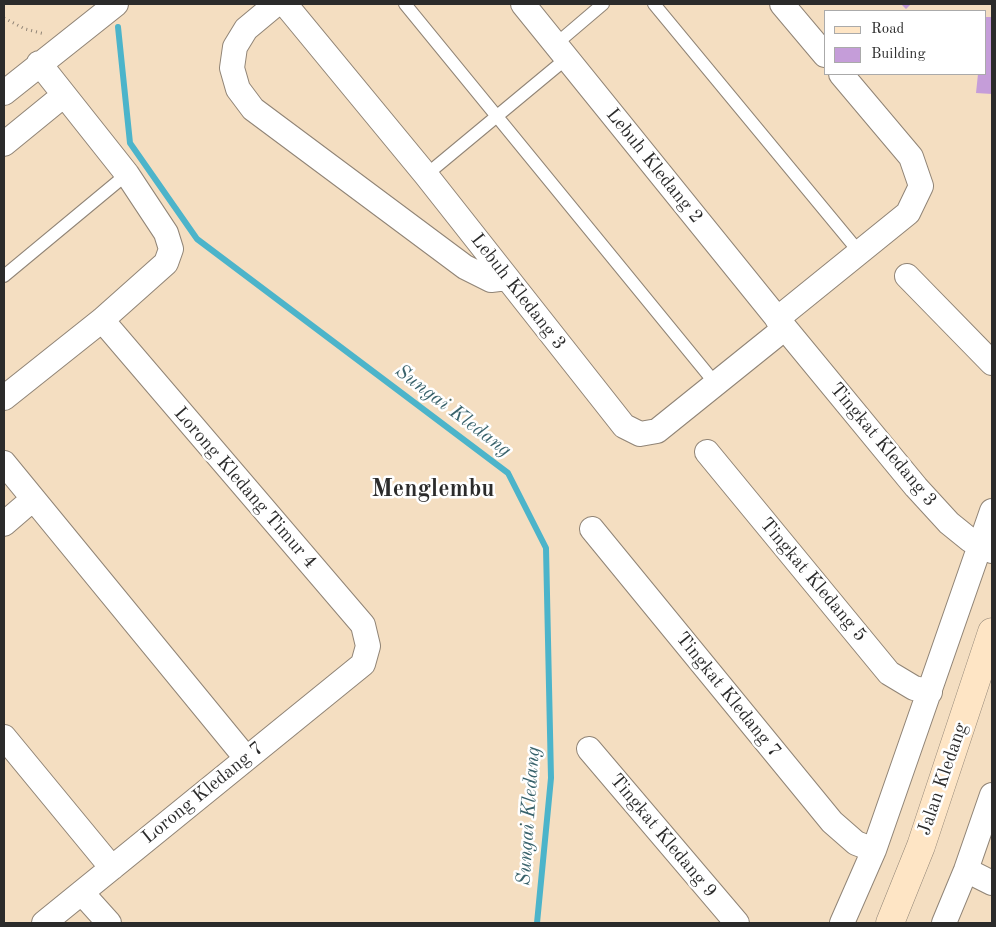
<!DOCTYPE html>
<html>
<head>
<meta charset="utf-8">
<style>
	body { margin:0 }
	#map { position:relative; width:996px; height:927px; overflow:hidden; background:#f4dec1; font-family:"Old Standard TT",serif }
	canvas { display:block }
	.frame { position:absolute; inset:0; border:5px solid #2b2b2b; pointer-events:none }
	.legend { position:absolute; left:824px; top:10px; width:162px; height:65px; box-sizing:border-box; background:#fff; border:1px solid #aaa; margin:0; padding:6px 9px; list-style:none; font-size:15px; color:#2b2b2b }
	.legend li { display:flex; align-items:center; gap:10px; height:25px }
	.legend b { width:25px; border:1px solid #aaa }
</style>
</head>
<body>
<div id="map">
<canvas width="996" height="927"></canvas>
<div class="frame"></div>
<ul class="legend">
<li><b style="height:6px;background:#fee5c5"></b>Road</li>
<li><b style="height:14px;background:#c59dd9"></b>Building</li>
</ul>
</div>
<script>
const ctx = document.querySelector('canvas').getContext('2d');
ctx.lineJoin = 'round';
function stroke(path, color, width, dash) {
  ctx.strokeStyle = color;
  ctx.lineWidth = width;
  ctx.lineCap = dash ? 'butt' : 'round';
  ctx.setLineDash(dash || []);
  ctx.stroke(path);
}
function fillPath(path, color) {
  ctx.fillStyle = color;
  ctx.fill(path, 'evenodd');
}
function label(font, color, halo, rows, align = 'center') {
  ctx.font = font + ' "Old Standard TT",serif';
  ctx.lineWidth = 5;
  ctx.setLineDash([]);
  ctx.textBaseline = 'middle';
  ctx.strokeStyle = halo;
  ctx.fillStyle = color;
  for (const [text, x, y, turn = 0] of rows) {
    ctx.save();
    ctx.translate(x, y);
    ctx.rotate((+turn || 0) * Math.PI / 180);
    ctx.textAlign = isNaN(turn) ? turn : align;
    if (halo) ctx.strokeText(text, 0, 0);
    ctx.fillText(text, 0, 0);
    ctx.restore();
  }
}
stroke(new Path2D(`
	M118,27l12,116 67,96 311,234 38,75 5,230 -14,145`), '#4cb4ca', 6);
fillPath(new Path2D(`
	M901,4h10l-5,5z
	M985,17h7v77l-16,-1 2,-19h7z`), '#c59dd9');
const service = new Path2D(`
	M405,4l310,379
	M654,4l206,249
	M556,44l47,-40
	M426,175l141,-117
	M4,276l123,-102`);
const minor = new Path2D(`
	M276,4l-30,25 -11,18 -3,21 6,21 15,20 212,158 26,13 16,-2
	M285,4l141,171 198,251 16,8 17,-3 128,-103
	M523,4l262,324 131,159 33,36 21,17 22,11
	M782,4l43,51
	M4,93l112,-89
	M4,144l60,-49
	M907,276l85,87
	M777,319l131,-106 13,-27 -10,-29 -70,-83
	M4,398l98,-78 64,-57 5,-14 -5,-16 -39,-59 -88,-111
	M707,452l182,221 25,15 16,4
	M4,463l242,295
	M4,524l29,-25
	M592,529l240,293 24,21 18,7
	M4,737l108,131
	M589,749l148,174
	M966,870l26,13
	M82,893l27,30
	M44,923l319,-259 5,-18 -5,-21 -261,-305
	M842,923l32,-73 118,-339
	M944,923l22,-53 26,-75`);
const secondary = new Path2D(`
	M890,923l31,-77 71,-214`);
stroke(service, '#908476', 14);
stroke(minor, '#908476', 26);
stroke(secondary, '#908476', 29);
stroke(new Path2D(`
	M4,18l21,11 20,5`), '#908476', 3, [1, 4]);
stroke(service, '#fff', 12);
stroke(minor, '#fff', 24);
stroke(secondary, '#fee5c5', 28);
label('19px', '#2b2b2b', '#fff', [
	["Lebuh Kledang 2",654,166,51],
	["Lebuh Kledang 3",518,292,52],
	["Tingkat Kledang 3",883,445,50],
	["Lorong Kledang Timur 4",245,488,49],
	["Tingkat Kledang 5",813,580,50],
	["Tingkat Kledang 7",728,695,51],
	["Jalan Kledang",943,779,-71],
	["Lorong Kledang 7",203,793,-39],
	["Tingkat Kledang 9",663,836,50]
]);
label('italic 20px', '#38626b', '#fff', [
	["Sungai Kledang",453,411,37],
	["Sungai Kledang",529,816,-86]
]);
label('bold 24px', '#2b2b2b', '#fff', [
	["Menglembu",433,490]
]);
</script>
</body>
</html>
